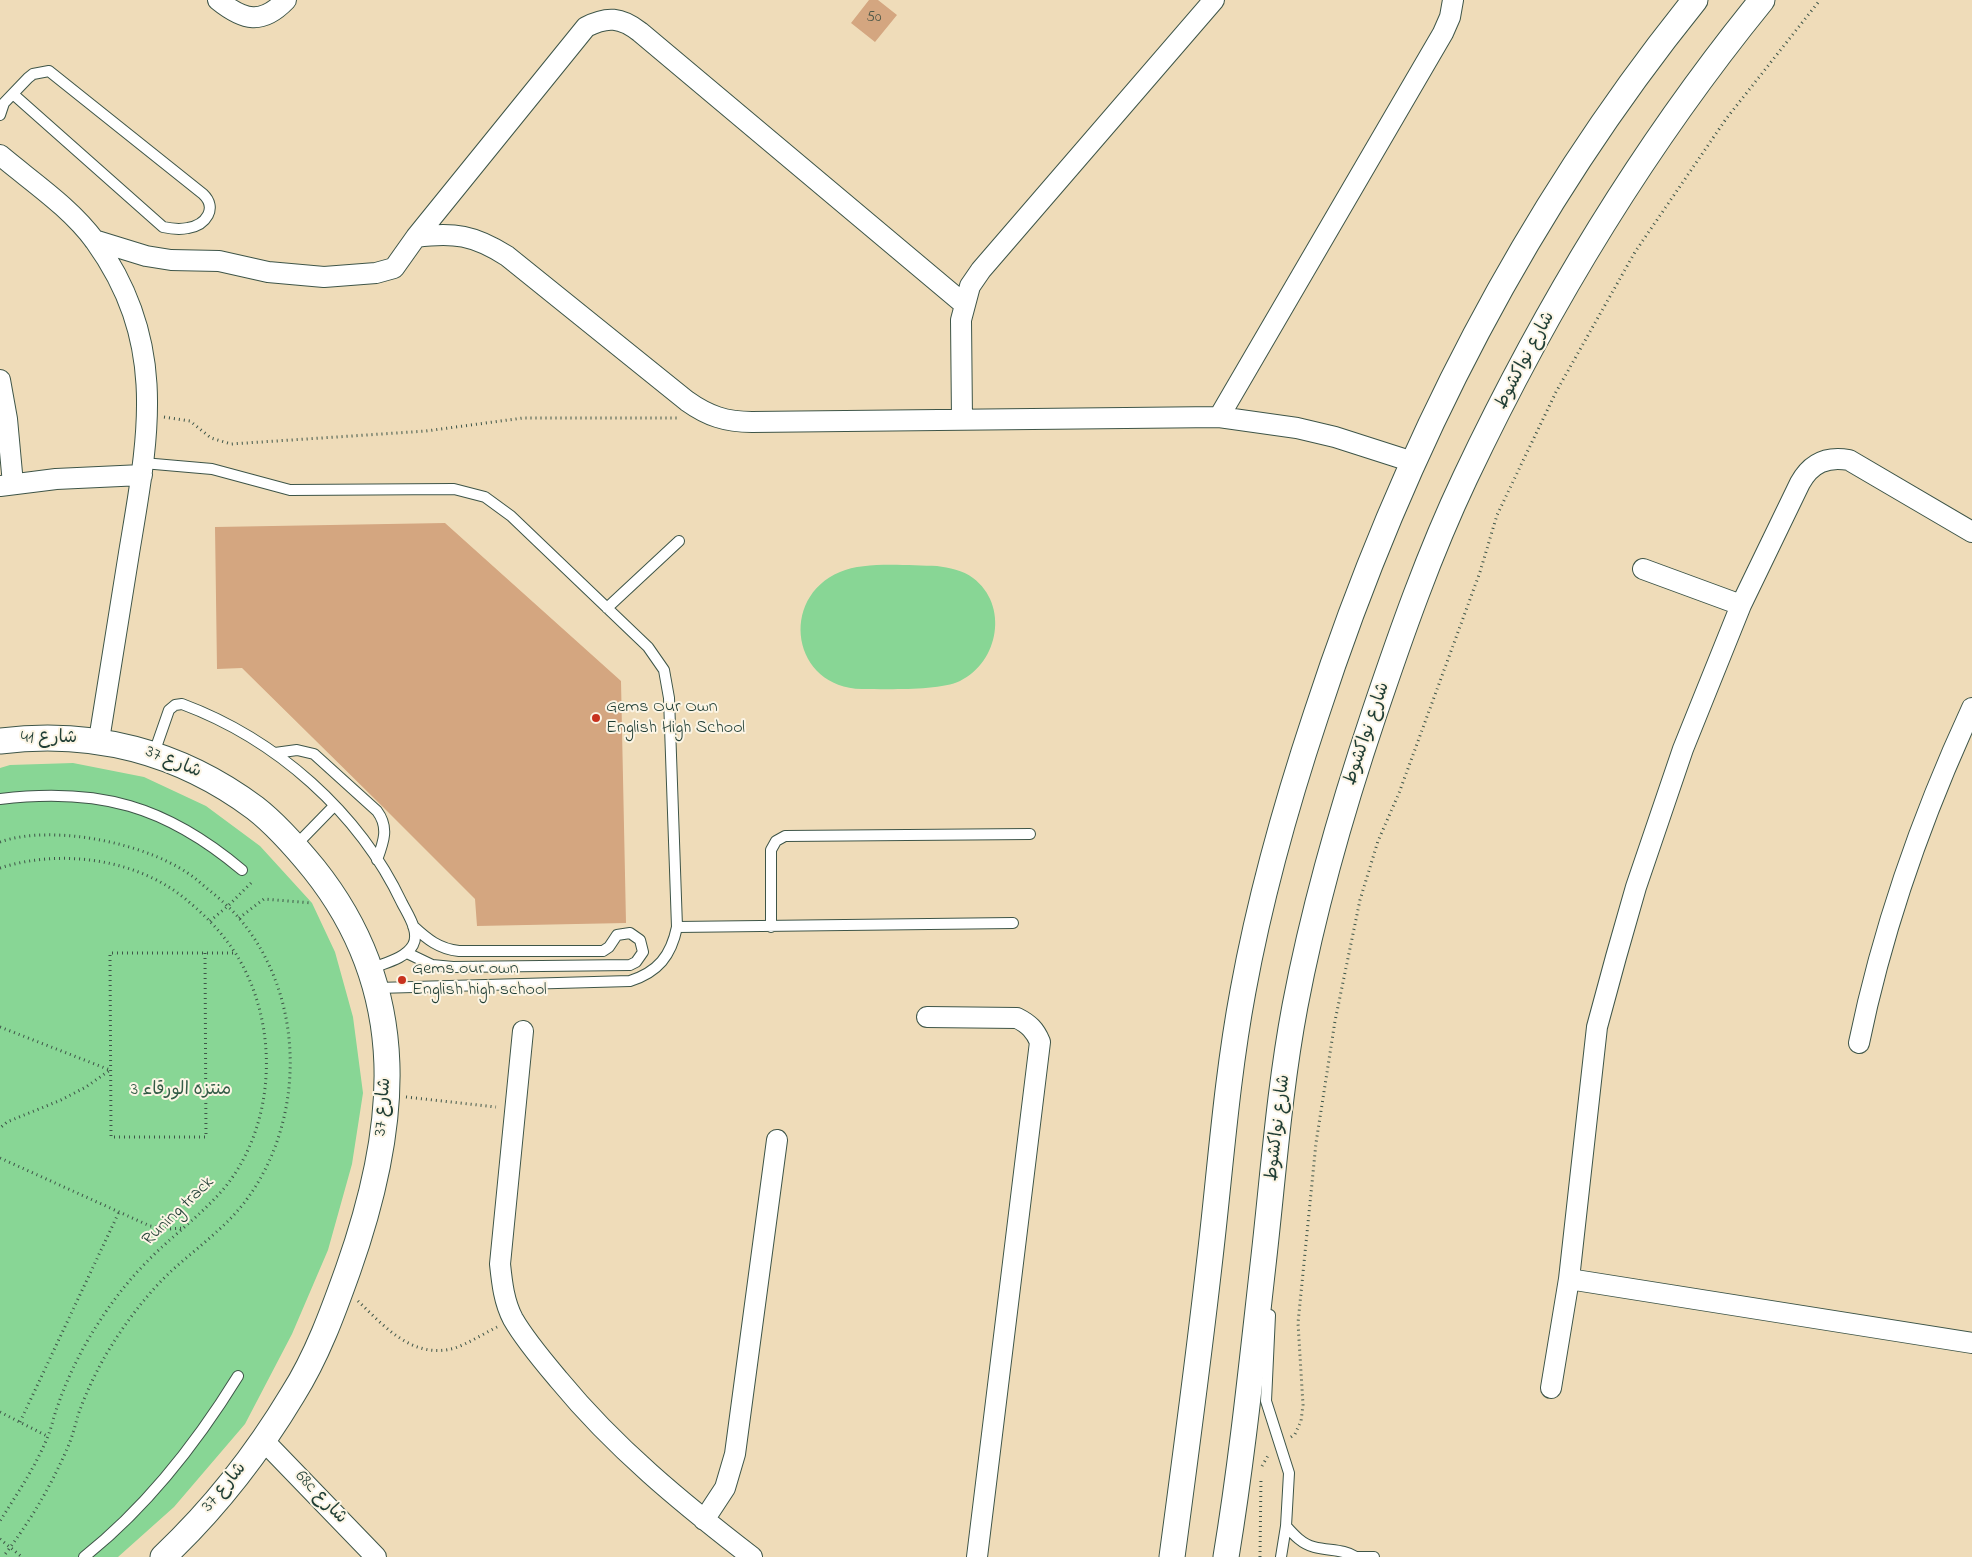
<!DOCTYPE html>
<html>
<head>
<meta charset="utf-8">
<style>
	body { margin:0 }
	canvas { display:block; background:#efdcb9 }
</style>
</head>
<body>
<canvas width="1972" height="1557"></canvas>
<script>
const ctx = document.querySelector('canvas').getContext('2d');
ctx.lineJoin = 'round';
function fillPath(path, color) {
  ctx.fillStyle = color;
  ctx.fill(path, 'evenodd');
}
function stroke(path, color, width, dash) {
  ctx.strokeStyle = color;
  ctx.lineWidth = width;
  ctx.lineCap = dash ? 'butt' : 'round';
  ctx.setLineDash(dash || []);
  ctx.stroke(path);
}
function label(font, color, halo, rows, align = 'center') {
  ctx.font = font + ' "Indie Flower","Playpen Sans Arabic",sans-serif';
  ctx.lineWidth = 4;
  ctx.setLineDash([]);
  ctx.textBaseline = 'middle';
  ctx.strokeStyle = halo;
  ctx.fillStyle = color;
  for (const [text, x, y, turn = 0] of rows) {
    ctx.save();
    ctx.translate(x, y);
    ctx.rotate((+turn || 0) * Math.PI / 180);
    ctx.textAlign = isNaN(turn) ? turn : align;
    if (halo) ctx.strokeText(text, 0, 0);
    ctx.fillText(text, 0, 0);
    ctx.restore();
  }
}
fillPath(new Path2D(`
	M937,566c12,2 26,4 36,12 36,27 26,84 -13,103 -21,10 -74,8 -98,8 -70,-1 -84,-91 -22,-117 26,-11 69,-6 97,-6z
	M73,763l71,14 62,29 54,40 52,57 23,49 18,65 10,76 -11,71 -24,86 -36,84 -47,90 -71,83 -56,50h-118v-789l10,-3z`), '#88d695');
fillPath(new Path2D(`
	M869,0h9l19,15 -22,27 -24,-19z
	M445,523l176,158 5,242 -149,3 -2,-27 -93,-93 -140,-138 -25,1 -2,-142z`), '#d4a680');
const service = new Path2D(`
	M0,115l4,-12 24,-25 5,-4 16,-3 154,123c15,14 3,31 -15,34 -9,2 -16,1 -25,-1l-150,-133
	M143,463l69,6 78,21 164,-1 31,8 26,19 137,131 16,23 5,28 8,229c-6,29 -19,45 -47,54l-253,7
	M607,608l72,-67
	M154,753l15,-43 6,-5 7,-1c94,35 177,108 220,199 6,12 18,29 11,42 -8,14 -29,18 -43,24
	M275,753l22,-3 17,4 63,57c12,16 7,30 0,49
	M0,799c99,-12 166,7 242,71
	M295,846l39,-40
	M677,927l336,-4
	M771,927v-77l5,-9 9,-5 245,-2
	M407,953l25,12 21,2 177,-2 6,-3 7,-10 -3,-12 -10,-7 -13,2 -8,12 -6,4h-144c-20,-2 -32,-12 -46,-25
	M1270,1315l-4,86 23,72 -3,53 -5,31
	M1286,1526c8,9 16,18 28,21 15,4 30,2 42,10
	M84,1557c63,-50 112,-113 154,-181
	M1356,1557h18`);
const minor = new Path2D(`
	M218,0c26,21 44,25 68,0
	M0,155c32,27 70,52 95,86 74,103 53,197 34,312 -10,63 -20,125 -30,187
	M416,237c38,-5 58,-2 91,19l180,145c21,15 39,21 65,21l467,-5 78,11 38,9 78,25
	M94,240l52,16 25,4 48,1 49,11 56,5 52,-4 18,-5 22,-31 170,-210c21,-11 35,-10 54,5l324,272
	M0,380l7,39 6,65
	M1219,417l224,-384 7,-16 3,-17
	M962,419l-1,-99 9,-34 11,-16 233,-270
	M0,486l56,-7 86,-4
	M1643,569l98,36
	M927,1017l90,1c12,6 18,12 23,24l-63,515
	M523,1031l-23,233c2,19 4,38 13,55 12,21 30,42 46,61 56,68 123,123 193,177
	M1859,1043c24,-117 63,-227 113,-335
	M1569,1279l28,-252 19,-70 20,-70 47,-138 58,-144 59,-122c11,-20 27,-27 49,-23l123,72
	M1551,1388l18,-109 403,64
	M264,1441l112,116
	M704,1520l21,-32 10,-34 42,-314`);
const tertiary = new Path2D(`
	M0,741c93,-12 180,11 255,67 22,17 41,39 59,61 99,124 84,260 34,401 -15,42 -31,86 -55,124 -36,60 -79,115 -130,163
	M1172,1557c13,-97 26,-194 37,-291 11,-92 17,-184 34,-275 17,-93 43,-186 73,-276 84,-258 208,-503 379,-715
	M1226,1557c16,-97 26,-195 37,-292 10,-87 16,-174 32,-259 19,-100 47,-197 79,-292 27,-80 55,-160 91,-236 80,-169 179,-333 297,-478`);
stroke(service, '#3e5548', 12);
stroke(minor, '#3e5548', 22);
stroke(tertiary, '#3e5548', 27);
stroke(new Path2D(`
	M164,417l26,4 21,17 20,6 195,-13 97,-13h156
	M0,842c53,-19 154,2 197,38 14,12 29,23 41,37 67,77 69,200 9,282 -19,26 -45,45 -69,66 -23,20 -42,44 -59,69 -17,25 -31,53 -41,81 -3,11 -6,23 -11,34 -17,39 -38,74 -64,108
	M0,868c62,-20 140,-9 189,34 18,15 34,32 47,52 43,69 41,167 -10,232 -19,23 -42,41 -64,61 -24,22 -45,47 -63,75 -17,26 -31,54 -41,83 -4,10 -6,21 -10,31 -12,30 -31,58 -48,85
	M239,918l25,-19 48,4
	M210,921l18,-15 24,-24
	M205,953l1,184h-95l-1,-184h125
	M0,1027l110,43 -24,17 -25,13 -54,22 -7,6
	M406,1097l90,10
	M0,1158l150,68 19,3 15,-1
	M358,1301c27,26 55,59 97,47 14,-5 28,-14 42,-21
	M0,1412l47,24
	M20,1422l99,-210
	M1291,1437l4,-3 6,-13 2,-16 -5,-82 18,-180 19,-122 25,-121 18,-59 21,-48 81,-221 17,-57 59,-123 79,-140 91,-133 94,-119
	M1262,1466l7,-12
	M0,1539l22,18
	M1260,1557l1,-80`), '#3e5548', 3, [1, 4]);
stroke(service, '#fff', 10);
stroke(minor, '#fff', 20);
stroke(tertiary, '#fff', 25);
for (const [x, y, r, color] of [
	[596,718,5,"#c8321e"],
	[402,980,5,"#c8321e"]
]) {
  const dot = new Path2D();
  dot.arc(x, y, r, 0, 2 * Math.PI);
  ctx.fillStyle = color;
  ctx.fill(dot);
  stroke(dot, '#fcf5e5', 2);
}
label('15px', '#4c5747', null, [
	["50",874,19]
]);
label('18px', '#1f3d34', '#fcf5e5', [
	["شارع نواكشوط",1526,361,-62],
	["شارع نواكشوط",1368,734,-71],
	["شارع 41",49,739],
	["شارع 37",173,763,22],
	["شارع 37",384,1107,-85],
	["شارع نواكشوط",1279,1128,-83],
	["Runing track",179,1212,-44],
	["شارع 37",225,1488,-50],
	["68c شارع",320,1498,46]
]);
label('18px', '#1f3d34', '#fcf5e5', [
	["Gems Our Own",606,708],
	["English High School",606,729],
	["Gems our own",412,970],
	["English high school",412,991]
], 'left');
label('18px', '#345c47', '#fcf5e5', [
	["منتزه الورقاء 3",181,1091]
]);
</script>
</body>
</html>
